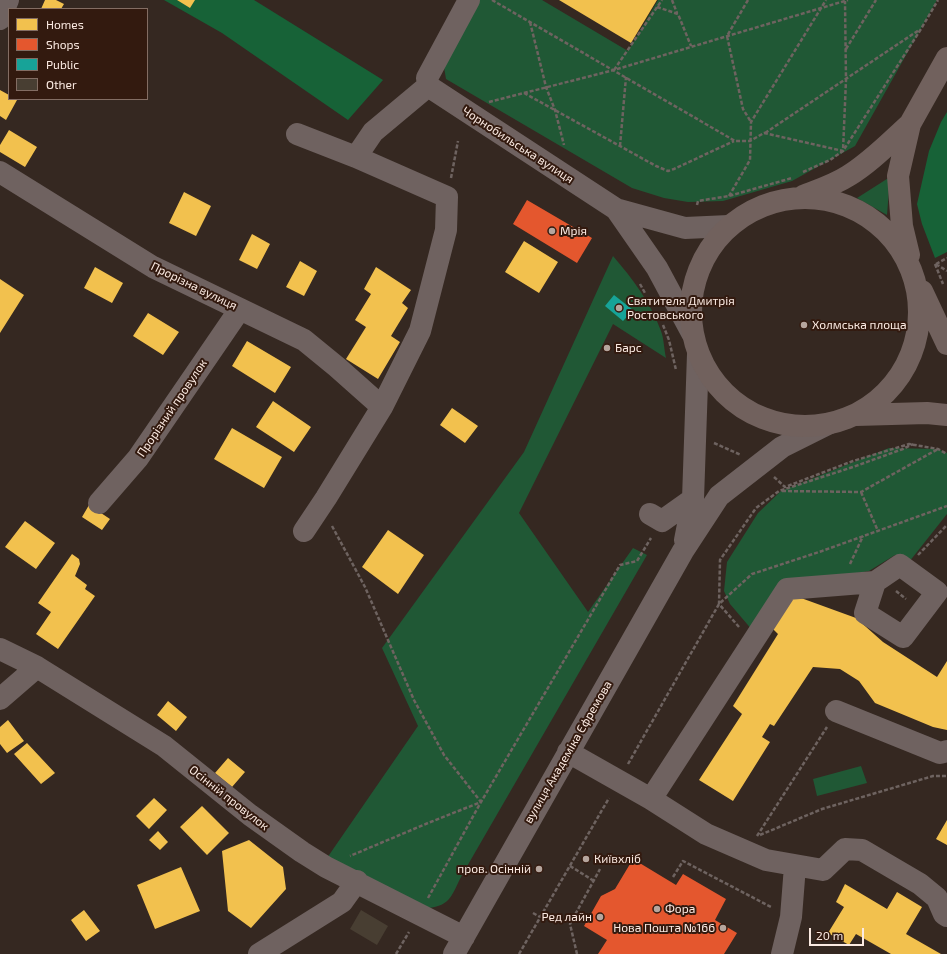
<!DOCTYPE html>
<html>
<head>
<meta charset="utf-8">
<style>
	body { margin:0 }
	#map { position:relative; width:947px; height:954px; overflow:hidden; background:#352821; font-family:"Exo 2",sans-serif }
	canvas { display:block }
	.legend { position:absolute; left:8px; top:8px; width:140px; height:92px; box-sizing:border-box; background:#331a0f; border:1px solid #836d63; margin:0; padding:5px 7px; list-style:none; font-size:12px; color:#fbeae2 }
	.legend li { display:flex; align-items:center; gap:8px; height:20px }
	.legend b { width:20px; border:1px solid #836d63 }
	.scale { position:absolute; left:809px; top:928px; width:55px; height:18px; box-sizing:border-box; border:2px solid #fbeae2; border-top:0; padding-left:5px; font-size:12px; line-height:14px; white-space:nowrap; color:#fbeae2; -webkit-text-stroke:3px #331a0f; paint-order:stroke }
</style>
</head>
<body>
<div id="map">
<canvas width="947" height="954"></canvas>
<ul class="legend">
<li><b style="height:11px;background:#f2c14e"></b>Homes</li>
<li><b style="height:11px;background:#e4572e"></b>Shops</li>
<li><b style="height:11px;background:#17a398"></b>Public</li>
<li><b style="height:11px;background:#483e32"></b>Other</li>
</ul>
<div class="scale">20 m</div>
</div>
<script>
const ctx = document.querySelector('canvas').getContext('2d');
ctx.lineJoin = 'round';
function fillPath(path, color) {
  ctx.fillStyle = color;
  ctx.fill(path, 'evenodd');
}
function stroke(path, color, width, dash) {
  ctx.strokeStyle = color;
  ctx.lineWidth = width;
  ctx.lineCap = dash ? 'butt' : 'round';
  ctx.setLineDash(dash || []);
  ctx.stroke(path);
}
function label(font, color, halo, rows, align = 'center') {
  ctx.font = font + ' "Exo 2",sans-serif';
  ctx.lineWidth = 4;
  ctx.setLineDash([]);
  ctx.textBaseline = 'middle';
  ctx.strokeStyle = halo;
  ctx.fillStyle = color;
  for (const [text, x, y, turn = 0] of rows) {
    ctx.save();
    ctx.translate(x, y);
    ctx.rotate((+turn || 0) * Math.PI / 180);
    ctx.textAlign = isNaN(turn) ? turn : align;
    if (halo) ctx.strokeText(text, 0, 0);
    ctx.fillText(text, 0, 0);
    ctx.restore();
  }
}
fillPath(new Path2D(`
	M479,0h63l86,51 30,-51h279l-82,146 -63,35 -69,20 -35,1 -24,-4 -32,-10 -186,-109 -2,-12z
	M890,177l-3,38 -30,-17z
	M613,256c19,22 38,47 48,75 3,8 3,18 5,27l-53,-34 -94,189 69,99 45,-64 14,7 -185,320c-10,19 -11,31 -34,33l-101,-50 91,-132 -36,-78 142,-196z
	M889,448l49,1 9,4v61l-38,48 -14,-7 -26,16 -68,12 -48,48 -23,-27 -6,-13 3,-29 31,-49 23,-22z
	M861,766l6,17 -50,13 -4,-17z`), '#205835');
fillPath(new Path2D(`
	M164,0h90l129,80 -35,40 -126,-87z
	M947,112v140l-12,6 -13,-34 -5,-20 12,-53 12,-29z`), '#176237');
fillPath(new Path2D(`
	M45,0h11l8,4 -3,5h-20z
	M177,0h18l-5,8z
	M559,0h98l-26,43z
	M0,90l9,5v4l8,1 -11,20 -6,-4z
	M9,130l28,17 -12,20 -25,-15v-7z
	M184,192l27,14 -15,30 -27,-13z
	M252,234l18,10 -13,25 -18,-9z
	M524,241l34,21 -19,31 -34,-21z
	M300,261l17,10 -13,25 -18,-9z
	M95,267l28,16 -11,20 -28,-15z
	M376,267l35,23 -9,13 6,5 -17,28 9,6 -22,37 -32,-20 20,-32 -11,-7 16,-26 -7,-5z
	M0,279l24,16 -24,38z
	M148,313l31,19 -16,23 -30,-19z
	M247,341l44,26 -16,26 -43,-27z
	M273,401l38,26 -17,25 -38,-25z
	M452,408l26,18 -13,17 -25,-18z
	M232,428l50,29 -18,31 -50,-29z
	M89,505l21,14 -8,11 -20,-13z
	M25,521l30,22 -19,26 -31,-22z
	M388,530l36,25 -26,39 -36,-27z
	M72,554l7,5 1,5 -5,12 12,9 -2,4 10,7 -37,53 -22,-15 15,-22 -13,-9z
	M790,594l66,24 27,24 54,35 10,-16v69l-14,-3 -58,-24 -16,-22 -19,-12 -27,-2 -39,59 -4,-2 -8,13 8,5 -37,59 -34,-21 43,-66 -9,-8 45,-72 -7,-7z
	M168,701l19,16 -11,14 -19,-16z
	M8,720l16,21 -17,12 -7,-9v-17z
	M27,743l28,30 -14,11 -27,-30z
	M228,758l17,14 -13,15 -17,-14z
	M154,798l13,12 -18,19 -13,-13z
	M202,806l27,27 -22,22 -27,-28z
	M947,820v25l-11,-6z
	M158,831l10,11 -8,8 -11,-10z
	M249,840l34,27 3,22 -35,39 -23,-17 -6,-60z
	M181,867l19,44 -45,18 -18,-44z
	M845,884l42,25 10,-17 25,15 -16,27 35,20h-50l-35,-20 -7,11 -21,-12 16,-26 -8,-5z
	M84,910l16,21 -14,10 -15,-21z`), '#f2c14e');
fillPath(new Path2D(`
	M527,200l65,38 -15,25 -64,-39z
	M633,859l43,26 7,-11 43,25 -11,21 22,13 -13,21h-126l9,-14 -23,-14 17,-30 14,-7z`), '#e4572e');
fillPath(new Path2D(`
	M614,295l19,15 -10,11 -18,-15z`), '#17a398');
fillPath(new Path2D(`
	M361,910l27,16 -11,19 -27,-16z`), '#483e32');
stroke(new Path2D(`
	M492,0l243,141h15l14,-8 79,18 3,-71 -1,-79
	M672,0l5,13
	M748,0l-21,36 16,73 8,13
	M657,7l21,7 13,32
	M530,22l16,65 9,23 9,35
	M846,49l30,-49
	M614,70l48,-70
	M524,93l132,73 12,5 6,-2 60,-28
	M489,102l125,-32 234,-70
	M765,133l154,-103
	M620,146l6,-69
	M803,172l27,-12 13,-9 78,-122 17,-29
	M451,178l7,-37
	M729,196l21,-36 1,-38 75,-122
	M697,205l1,-4 31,-5 63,-18
	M935,264l8,20
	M936,264l11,7
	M936,264l11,-6
	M640,284l5,9
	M663,325l6,15 7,30
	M714,443l27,12
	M774,477l11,10 68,-26 56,-17 29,5 9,5
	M782,491l79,1 77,-43
	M861,492l17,39
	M332,526l33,61 49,113 30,55 37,47 -53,21 -78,33
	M918,555l29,-30
	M850,564l13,-28
	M896,591l10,8
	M739,627l-20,-23 1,-44 36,-52 23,-17 74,-24 50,-18 10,-5
	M628,764l91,-160 33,-30 70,-23 125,-45
	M760,835l62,-26 111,-33h14
	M757,836l70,-109
	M570,866l24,15
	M673,877l10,-16 88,46
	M428,898l53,-96 139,-237 17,-4 14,-23
	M533,913l7,4
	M396,954l13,-22
	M519,954l90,-156
	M577,954l-7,-30 30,-55`), '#6e6360', 2.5, [4, 2]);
stroke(new Path2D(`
	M469,0l-42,78 1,8 188,123 69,19 44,-2
	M0,19l8,-19
	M297,134l59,23 91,40 -1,33 -26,101 -38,76 -56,91 -22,33
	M356,157l17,-25 55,-46
	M0,172l153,95 151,73 33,27 45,40
	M616,209l41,59 35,65
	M99,503l39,-45 102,-149
	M650,514l12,7 31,-22
	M685,540l8,-41 5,-145
	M0,649l37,18 127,79 86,69 52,37 24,15 138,70
	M0,699l37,-32
	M836,711l104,42 7,-2
	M568,752l83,47 55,35 60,26 57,10 22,-21 17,1 58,34 17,14 7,16 3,2
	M651,799l136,-210 88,-7 25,-17 37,27 -34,45 -38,-24 10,-31
	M259,954l83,-52 15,-21
	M454,954l229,-403 36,-55 63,-49 46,-23
	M782,954l9,-37 4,-51`), '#6f6260', 22);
stroke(new Path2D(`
	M803,196c15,-6 31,-11 45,-20 22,-13 43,-35 62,-52
	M691 312a114 114 0 1 1 228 0a114 114 0 1 1-228 0Z
	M909,255l-7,-29 -4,-50 12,-52 37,-66
	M922,291l25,53
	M856,415l71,-2 20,2`), '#71615d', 22);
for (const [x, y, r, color] of [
	[552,231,4,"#b6a69e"],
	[619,308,4,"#b6a69e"],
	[804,325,4,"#b6a69e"],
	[607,348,4,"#b6a69e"],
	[586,859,4,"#b6a69e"],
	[539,869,4,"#b6a69e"],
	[657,909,4,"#b6a69e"],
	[600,917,4,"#b6a69e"],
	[723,928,4,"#b6a69e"]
]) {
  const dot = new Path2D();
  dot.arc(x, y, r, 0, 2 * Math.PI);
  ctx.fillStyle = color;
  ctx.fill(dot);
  stroke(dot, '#331a0f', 1.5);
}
label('12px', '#fbeae2', '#331a0f', [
	["Чорнобильська вулиця",518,145,33],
	["Прорізна вулиця",194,286,26],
	["Прорізний провулок",172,408,-56],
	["вулиця Академіка Єфремова",568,752,-60],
	["Осінній провулок",229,798,38]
]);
label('12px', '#fbeae2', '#331a0f', [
	["Мрія",560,231],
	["Святителя Дмитрія",627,301],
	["Ростовського",627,315],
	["Холмська площа",812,325],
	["Барс",615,348],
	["Київхліб",594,859],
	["пров. Осінній",531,869,"right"],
	["Фора",665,909],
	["Ред лайн",592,917,"right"],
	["Нова Пошта №166",715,928,"right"]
], 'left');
</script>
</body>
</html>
